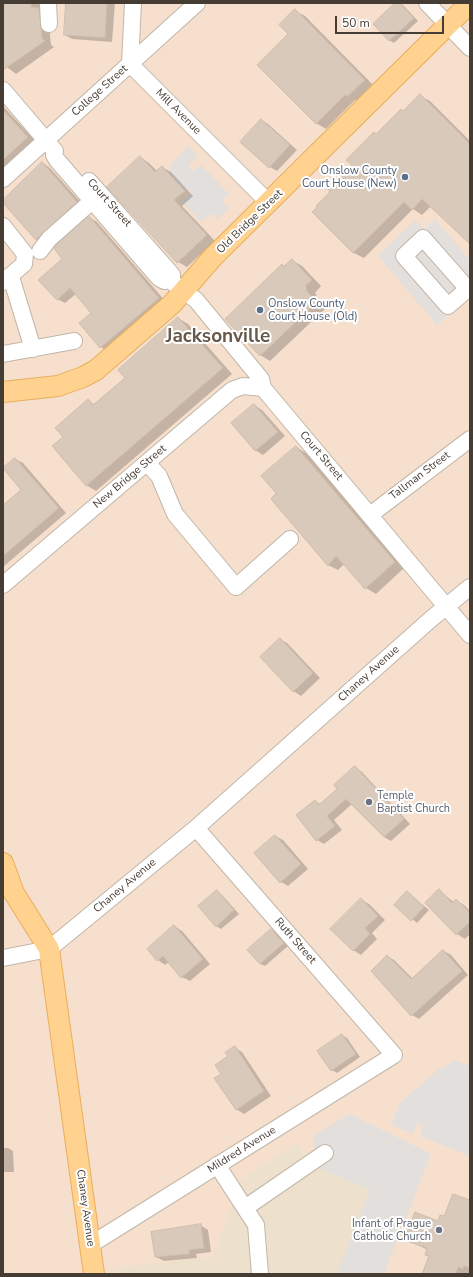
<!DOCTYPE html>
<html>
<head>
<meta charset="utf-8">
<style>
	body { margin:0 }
	#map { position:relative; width:473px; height:1277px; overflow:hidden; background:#f3ece3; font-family:"Nunito Sans",sans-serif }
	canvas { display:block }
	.frame { position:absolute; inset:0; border:4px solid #453c33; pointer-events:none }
	.scale { position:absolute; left:335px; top:16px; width:109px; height:18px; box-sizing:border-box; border:2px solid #453c33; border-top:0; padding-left:5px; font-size:12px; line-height:14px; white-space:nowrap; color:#453c33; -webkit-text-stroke:3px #fff; paint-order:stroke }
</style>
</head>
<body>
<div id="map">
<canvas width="473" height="1277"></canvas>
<div class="frame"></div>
<div class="scale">50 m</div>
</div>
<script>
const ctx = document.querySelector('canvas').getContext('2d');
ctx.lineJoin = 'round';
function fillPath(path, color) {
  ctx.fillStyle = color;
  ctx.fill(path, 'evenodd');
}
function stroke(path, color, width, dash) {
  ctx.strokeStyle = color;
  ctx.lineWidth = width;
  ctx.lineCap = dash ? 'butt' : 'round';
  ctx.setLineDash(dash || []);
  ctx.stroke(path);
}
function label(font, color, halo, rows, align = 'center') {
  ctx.font = font + ' "Nunito Sans",sans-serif';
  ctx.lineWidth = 4;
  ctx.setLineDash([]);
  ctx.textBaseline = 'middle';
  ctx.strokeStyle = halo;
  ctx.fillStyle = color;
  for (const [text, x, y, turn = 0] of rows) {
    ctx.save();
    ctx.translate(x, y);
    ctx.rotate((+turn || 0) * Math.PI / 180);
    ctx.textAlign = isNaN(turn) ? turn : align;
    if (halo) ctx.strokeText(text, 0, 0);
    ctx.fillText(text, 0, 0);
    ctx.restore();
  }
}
fillPath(new Path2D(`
	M3,3h467v1271h-467z`), '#f6e0cd');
fillPath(new Path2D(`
	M296,1143l20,24 54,22 -33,85h-218l-1,-7 95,-10 28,-77z`), '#ede0cc');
fillPath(new Path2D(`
	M189,146l9,10 -8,8 -1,5 5,2 7,-6 28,29 -7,7 6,8 -10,10 -7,-6 -10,9 -19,-20 8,-8 1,-3 -4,-2 -2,2 -16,-17 2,-3 -1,-5 1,-3z
	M435,219l35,41v38l-33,27 -59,-69 37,-36 10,9z
	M456,1060l14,6v90l-50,-20 3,-10 -6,-2 -4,10 -22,-9 9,-22 39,-34z
	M350,1114l81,40 -47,120h-47l33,-84 -54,-23 -3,-31z`), '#e3dfdc');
fillPath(new Path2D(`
	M3,3h38l7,12 3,30 3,2 -38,27 -13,-10z
	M67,3h48l-3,39 -40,-3 -7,-4z
	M396,3l7,2 15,16 -24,22 -5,-3z
	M295,11l10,5 69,70 -15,15 -4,-1 -29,29 -10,-6 -26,-89z
	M420,96l10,5 40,40v101l-39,-36 -9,9 -9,-6 -49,49 -10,-5 -40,-41 39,-47 21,-32 3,2z
	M3,106l34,37 -34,32z
	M261,120l7,4 29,26 -20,21 -7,-4z
	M140,157l9,6 8,8 5,-4 9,5 22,24 -11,10 33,35 -28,26 -9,-5 -70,-75z
	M43,163l7,5 34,38 -40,38 -8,-5z
	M89,217l8,5 69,80 -58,50 -7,-5 -8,-34 -17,-19 -11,9 -8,-4 7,-40z
	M292,260l10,6 19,20 -6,7 2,2 -2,1 11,12 -56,53 -10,-6 23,-90 2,2z
	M178,318l10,6 44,50 -136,117 -10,-6 -22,-48 24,-37 7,5 31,-27z
	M254,405l8,5 23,26 -22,19 -8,-5z
	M296,447l10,6 98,115 -28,26 -10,-6 -22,-24 -6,6 -10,-5 -50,-72z
	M15,459l8,4 43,50 -63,54v-64l2,2 18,-15z
	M280,639l7,4 33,35 -19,18 -8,-5z
	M355,768l7,4 48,52 -19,17 -7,-4 -32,-33 -18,16 8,10 -18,14 -7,-4 -2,-39 7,4 17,-16z
	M275,836l8,4 25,29 -20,17 -7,-4z
	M439,891l15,11 2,-2 8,5 6,6v23l-5,5 -8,-5 -31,-31z
	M217,892l5,3 17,19 -18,15 -5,-3z
	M407,892l22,18 -12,13 -21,-18z
	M361,900l8,4 16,16 -13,13 5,6 -16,16 -8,-5z
	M174,926l8,5 28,33 -20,17 -8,-4 -13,-15 -4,3 -7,-5 -10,-11z
	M272,930l5,3 11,13 -23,20 -5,-2z
	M444,951l7,4 17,20 -49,44 -7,-4 -25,-59 7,4 19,19z
	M342,1035l5,3 13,19 -23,16 -5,-3z
	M235,1048l7,4 29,44 -27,18 -8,-5 -14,-35z
	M3,1148h5l5,3 1,21h-11z
	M470,1201v72l-47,1 7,-17 -2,-7 -23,-11 33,-17z
	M200,1225l8,5 3,22 -15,2 1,4 -33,3 -8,-4z`), '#0003');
const building = new Path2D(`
	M3,3h28v4l8,1 3,30 3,3 -42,29z
	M66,3h41l-2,35 -41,-3z
	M395,3h5l14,15 -25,23 -16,-17z
	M295,9l70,71 -17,16 -3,-1 -29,29 -59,-59 31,-31 -9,-9z
	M420,94l50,50v100l-48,-45 -10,11 -8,-8 -51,51 -41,-41 5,-4 -1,-2 14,-14 -2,-3 24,-24 -6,-5 28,-28 2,2 25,-25 2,2z
	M3,110l25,27 -25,23z
	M261,119l29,26 -21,23 -29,-26z
	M140,156l15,16 7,-6 23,25 -11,9 33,35 -30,28 -70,-76z
	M42,162l35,40 -41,38 -33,-37v-3z
	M89,216l70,82 -59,50 -21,-25 12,-10 -21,-25 -13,12 -19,-20 24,-21 -8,-11 2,-3z
	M292,259l20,21 -7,6 2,2 -1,2 11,12 -57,54 -35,-37 57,-55 2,2z
	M178,317l45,51 -137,118 -34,-40 11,-9 -8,-9 33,-29 5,6 32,-27 -7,-8z
	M254,404l24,28 -23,19 -24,-28z
	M296,446l99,116 -30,27 -29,-33 -8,10 -57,-67 5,-6 -15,-17z
	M15,458l44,50 -56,48v-51l18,-15 -18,-22z
	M280,638l33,35 -20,19 -33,-35z
	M355,766l49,53 -20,18 -38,-38 -19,17 8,10 -19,15 -20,-26 19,-15 4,5 18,-16 -3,-4z
	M275,835l26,29 -21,19 -26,-30z
	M439,889l13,14 4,-4 14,14v9l-14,13 -31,-32z
	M217,890l17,20 -18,17 -18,-21z
	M407,891l17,16 -13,14 -17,-16z
	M361,898l17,18 -13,12 5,6 -17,17 -23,-22z
	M174,925l29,34 -22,19 -18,-22 -6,5 -10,-12z
	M271,929l13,14 -24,21 -13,-14z
	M443,950l19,21 -51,45 -40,-45 16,-16 24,24z
	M342,1034l14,20 -25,17 -14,-20z
	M235,1046l29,45 -28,19 -22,-32 7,-4 -6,-9 13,-9 -3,-3z
	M453,1194l17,6v68l-6,-2 -1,3 -5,-2 -2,7h-34l7,-18 -4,-1 2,-7 -23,-8 11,-28 23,9 2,-6 4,1z
	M201,1224l3,24 -15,2 1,4 -35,3 -4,-25z`);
fillPath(building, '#d8c9bb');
stroke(building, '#d0bdab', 1);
const minor = new Path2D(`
	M48,3l1,21
	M133,3l-3,61 139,139
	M427,3l43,45
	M3,90l52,61 -1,4 3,5 102,118 5,3 6,-1
	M3,179l194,-176
	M89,181l79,89 4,5 -2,5
	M3,226l22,28 -1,10 -21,18
	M40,251l9,-12 43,-38
	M11,277l22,72
	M170,280l12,10 14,10 65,79 2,9 207,247
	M467,288l-44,-50 -19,18 44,50 22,-19
	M3,354l71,-13
	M147,463l12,13 16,38 61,73 54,-48
	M370,515l100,-76
	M3,585l229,-195 11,-4 20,2
	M3,958l46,-9 147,-121 235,-209 39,-32
	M217,1165l39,60 4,49
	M245,1208l80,-55
	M90,1245l304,-190 -198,-227`);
const major = new Path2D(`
	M3,392l55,-6 25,-9 13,-7 76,-66 41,-47 257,-254
	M3,863l11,30 35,56 45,325`);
stroke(minor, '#c1b6a9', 18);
stroke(major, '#e9ae5b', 22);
stroke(minor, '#fff', 16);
stroke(major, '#ffd290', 20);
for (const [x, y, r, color] of [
	[405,177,4,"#5c6f8a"],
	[260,310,4,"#5c6f8a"],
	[369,802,4,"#6b7280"],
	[439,1230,4,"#6b7280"]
]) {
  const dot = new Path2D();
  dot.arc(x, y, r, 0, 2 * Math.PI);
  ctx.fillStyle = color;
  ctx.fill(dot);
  stroke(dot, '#fff', 1.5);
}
label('11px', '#453c33', '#fff', [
	["College Street",100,91,-42],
	["Mill Avenue",178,112,45],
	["Court Street",109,203,48],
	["Old Bridge Street",250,222,-44],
	["Court Street",321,456,50],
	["Tallman Street",420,476,-37],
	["New Bridge Street",130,477,-40],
	["Chaney Avenue",369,674,-42],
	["Chaney Avenue",125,886,-40],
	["Ruth Street",295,941,49],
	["Mildred Avenue",242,1150,-32],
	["Chaney Avenue",85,1208,82]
]);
label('11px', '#4e5e75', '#fff', [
	["Onslow County",397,171],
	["Court House (New)",397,184],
	["Onslow County",268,304,"left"],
	["Court House (Old)",268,317,"left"]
], 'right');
label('11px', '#5b616d', '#fff', [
	["Temple",377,796],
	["Baptist Church",377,809],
	["Infant of Prague",431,1224,"right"],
	["Catholic Church",431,1237,"right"]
], 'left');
label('bold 19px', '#68584a', '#fff', [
	["Jacksonville",218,337]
]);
</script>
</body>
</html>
